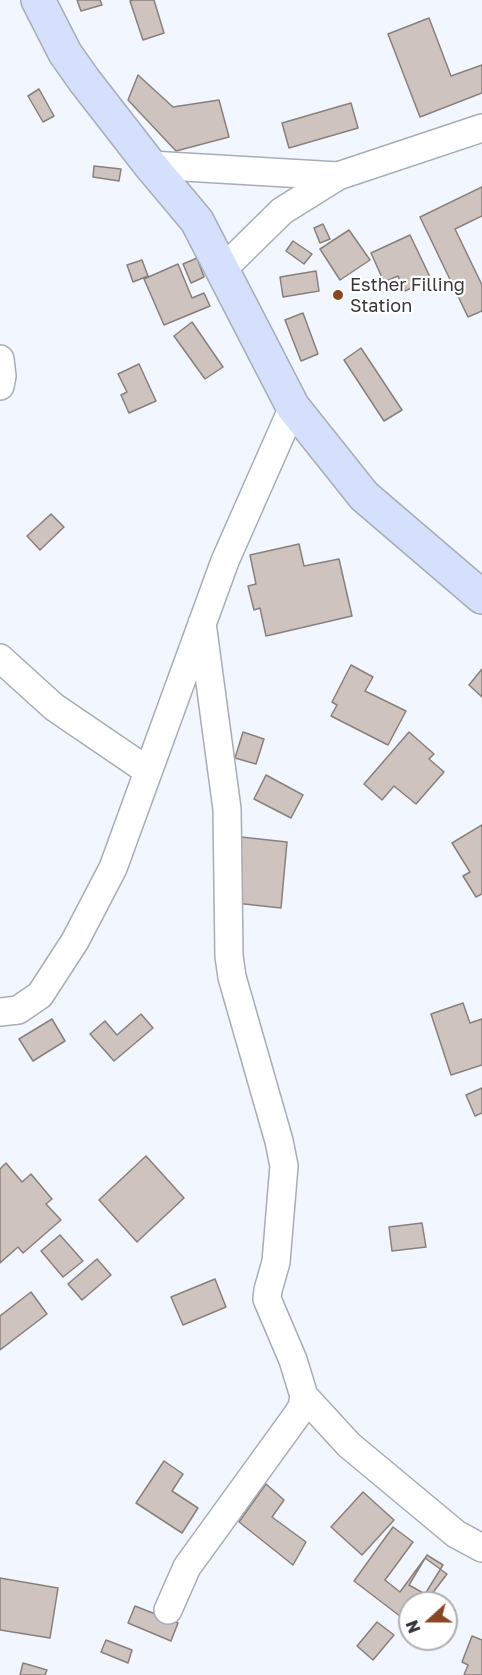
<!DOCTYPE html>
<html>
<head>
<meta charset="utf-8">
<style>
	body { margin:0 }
	#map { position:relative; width:482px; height:1675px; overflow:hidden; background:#f2f6fe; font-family:"Golos Text",sans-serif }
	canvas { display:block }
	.north { position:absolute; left:398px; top:1591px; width:60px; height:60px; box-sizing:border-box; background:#fff; border:2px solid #aeafb0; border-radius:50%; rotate:249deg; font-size:16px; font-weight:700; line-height:24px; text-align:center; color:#34363a }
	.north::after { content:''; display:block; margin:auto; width:21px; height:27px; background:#8c4521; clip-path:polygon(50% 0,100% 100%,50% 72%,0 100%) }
</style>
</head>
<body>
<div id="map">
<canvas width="482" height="1675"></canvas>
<div class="north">N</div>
</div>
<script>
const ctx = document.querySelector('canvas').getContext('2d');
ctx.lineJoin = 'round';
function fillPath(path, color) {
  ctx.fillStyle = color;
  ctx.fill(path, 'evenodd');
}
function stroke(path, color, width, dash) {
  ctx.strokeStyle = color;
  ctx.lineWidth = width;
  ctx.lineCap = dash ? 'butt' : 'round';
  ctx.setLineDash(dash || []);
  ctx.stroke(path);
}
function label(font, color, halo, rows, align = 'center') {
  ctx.font = font + ' "Golos Text",sans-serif';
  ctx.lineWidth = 4.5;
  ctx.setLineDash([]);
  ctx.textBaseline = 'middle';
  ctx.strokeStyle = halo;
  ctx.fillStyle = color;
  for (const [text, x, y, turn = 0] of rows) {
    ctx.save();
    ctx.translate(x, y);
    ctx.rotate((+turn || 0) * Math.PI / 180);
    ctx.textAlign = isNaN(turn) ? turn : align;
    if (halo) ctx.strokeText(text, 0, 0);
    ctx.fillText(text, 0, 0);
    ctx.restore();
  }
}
const building = new Path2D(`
	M77,0h23l2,5 -21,6z
	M133,0h21l10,33 -21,7 -13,-39z
	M429,18l22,58 31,-11v28l-62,24 -32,-83z
	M138,75l35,32 46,-7 10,37 -53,14 -48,-51z
	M39,89l15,27 -11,6 -15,-26z
	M351,103l7,25 -69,20 -7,-25z
	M94,166l27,3 -2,12 -26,-4z
	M482,187v29l-27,13 27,56v26l-14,6 -48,-100z
	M323,224l7,15 -10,4 -6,-15z
	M349,230l21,30 -30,20 -20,-31z
	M410,235l21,44 -26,12 -7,-15 -14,6 -13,-29z
	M293,241l19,13 -8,10 -18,-13z
	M197,258l7,19 -13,6 -8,-19z
	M142,260l6,16 -15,6 -6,-17z
	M178,264l14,34 12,-5 6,13 -46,19 -20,-46z
	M316,271l3,20 -36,6 -3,-20z
	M303,313l15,41 -17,7 -16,-41z
	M192,322l31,45 -18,12 -31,-43z
	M361,348l41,62 -18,11 -40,-61z
	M139,364l17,37 -27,12 -8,-18 6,-3 -9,-18z
	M51,514l13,13 -24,23 -13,-14z
	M299,544l5,22 35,-7 13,57 -86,20 -6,-28 -6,2 -6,-24 8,-2 -6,-29z
	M351,665l22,12 -8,14 41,20 -18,34 -57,-29 6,-11 -5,-3z
	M482,669v28l-13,-12z
	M243,732l21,7 -8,25 -21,-6z
	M409,732l25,22 -5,5 15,13 -28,32 -22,-18 -12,14 -18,-16z
	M266,775l37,20 -12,23 -37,-19z
	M482,825v69l-6,3 -13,-21 7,-4 -18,-29z
	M241,837l46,5 -6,66 -46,-5z
	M463,1003l7,20 12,-4v46l-31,10 -20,-61z
	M141,1014l12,14 -39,33 -24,-27 15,-13 12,14z
	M52,1019l13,22 -32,20 -14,-22z
	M482,1088v25l-7,3 -9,-21z
	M146,1156l38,42 -47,44 -38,-42z
	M6,1163l16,19 9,-8 21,25 -6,5 15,16 -38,33 -5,-6 -18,16v-94z
	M422,1223l4,24 -34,4 -3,-24z
	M60,1235l23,26 -20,16 -22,-26z
	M97,1259l14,16 -29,25 -14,-16z
	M215,1279l11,28 -43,18 -12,-28z
	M31,1292l16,22 -47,36v-34z
	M164,1461l19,13 -11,17 26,17 -16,25 -46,-30z
	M266,1484l18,16 -12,17 34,25 -13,23 -54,-43z
	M363,1492l31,28 -32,35 -31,-28z
	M393,1527l20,15 -28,38 15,12 25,-34 22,16 -22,29h-15l-1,20 -55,-42z
	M427,1555l16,10 -18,29 -16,-9z
	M0,1578l58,10 -8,50 -50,-8z
	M135,1606l43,17 -7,18 -43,-18z
	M377,1622l17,13 -21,25 -16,-14z
	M472,1636l10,4v35h-18l4,-10 -6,-3z
	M106,1640l26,10 -4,13 -27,-11z
	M23,1663l24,7 -2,5h-25z`);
fillPath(building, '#cec3be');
stroke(building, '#8a807b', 1.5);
const street = new Path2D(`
	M150,165l188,11
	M223,269l59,-58 56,-35 144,-48
	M0,359l2,17 -2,10
	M0,658l54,49 94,64
	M0,1012l18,-2 22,-15 35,-54 38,-73 112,-307 68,-154
	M304,1396l45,49 107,89 26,14
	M168,1610l19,-43 110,-152 5,-8 2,-11 -11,-36 -26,-61 1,-9 8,-28 8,-96 -5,-25 -47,-164 -3,-21 -2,-147 -25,-186`);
const secondary = new Path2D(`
	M38,0l27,53 19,27 66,85 47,56 96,186 71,89 118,101`);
stroke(street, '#a7acb5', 30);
stroke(secondary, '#a7acb5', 36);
stroke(street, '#fff', 27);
stroke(secondary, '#d5e1fc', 33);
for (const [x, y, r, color] of [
	[338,295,6,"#8c4521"]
]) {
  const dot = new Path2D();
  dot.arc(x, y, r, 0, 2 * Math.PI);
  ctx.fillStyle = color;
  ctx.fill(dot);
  stroke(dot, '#fff', 2);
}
label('18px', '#34363a', '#fff', [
	["Esther Filling",350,285],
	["Station",350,306]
], 'left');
</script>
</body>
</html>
